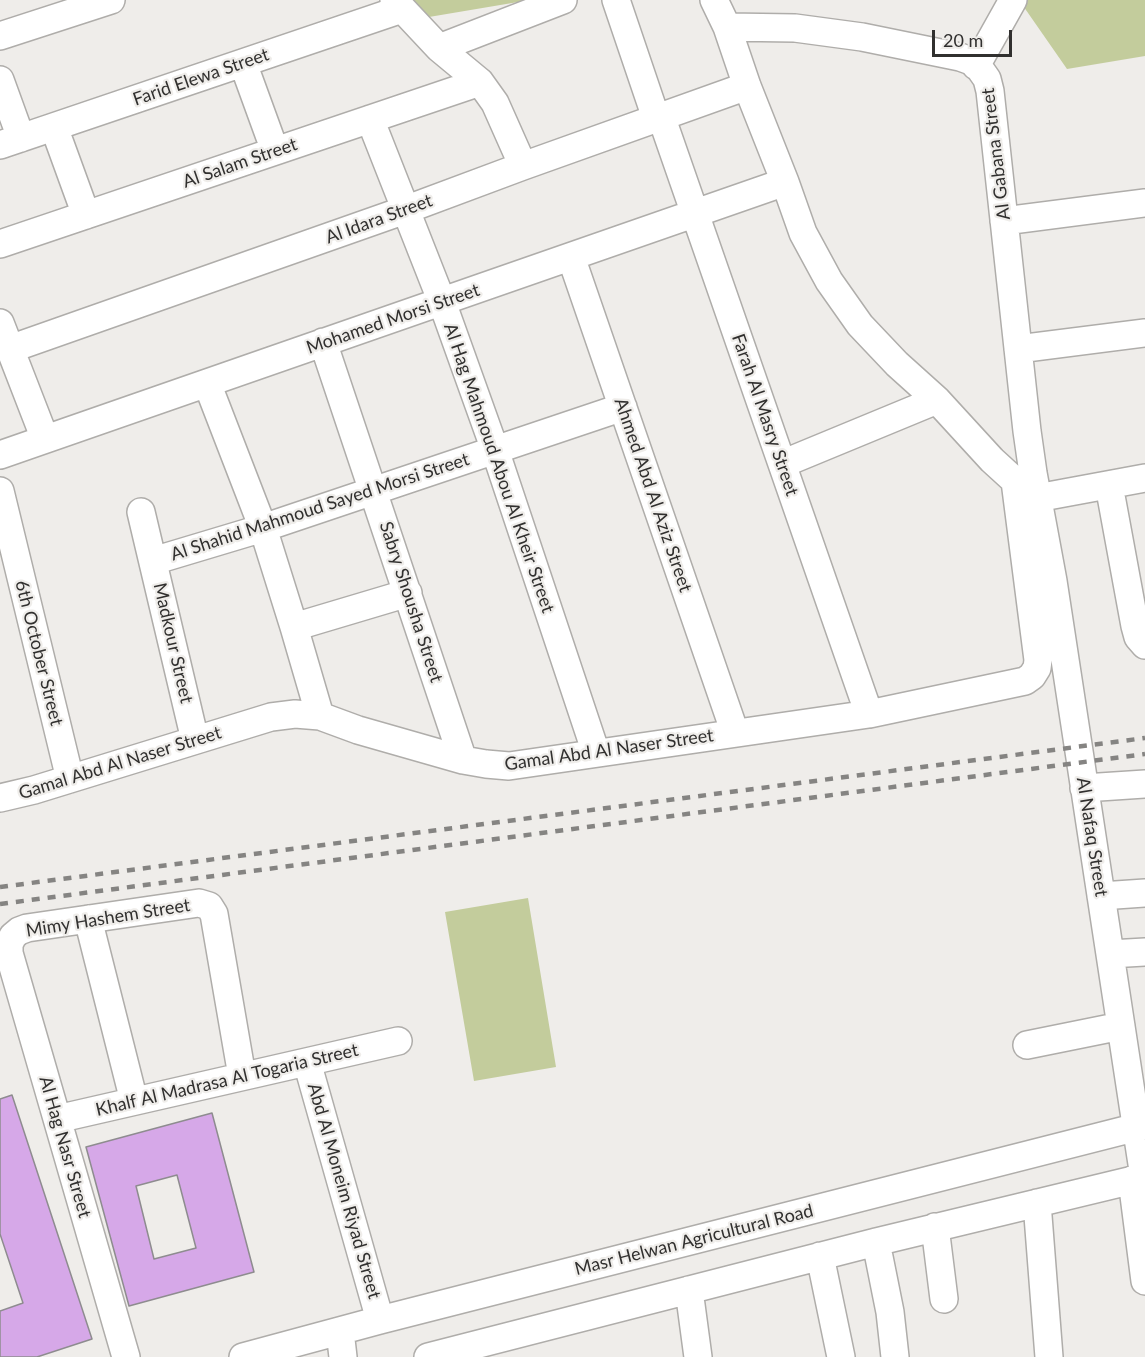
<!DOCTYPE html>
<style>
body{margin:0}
#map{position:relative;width:1145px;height:1357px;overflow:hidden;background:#efedea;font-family:Lato,sans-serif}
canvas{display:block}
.scale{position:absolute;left:932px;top:30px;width:80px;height:27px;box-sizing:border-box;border:3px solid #31302f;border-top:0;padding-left:8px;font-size:18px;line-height:21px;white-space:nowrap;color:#31302f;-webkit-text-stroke:4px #efedea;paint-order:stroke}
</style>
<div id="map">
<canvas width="1145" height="1357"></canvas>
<div class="scale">20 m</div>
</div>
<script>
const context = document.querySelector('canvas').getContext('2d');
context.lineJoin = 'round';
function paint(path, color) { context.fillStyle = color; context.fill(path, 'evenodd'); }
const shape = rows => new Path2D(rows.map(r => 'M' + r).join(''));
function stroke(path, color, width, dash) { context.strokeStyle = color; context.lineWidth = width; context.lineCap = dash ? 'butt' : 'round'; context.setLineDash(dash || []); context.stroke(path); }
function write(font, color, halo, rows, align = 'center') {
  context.font = font + ' Lato,sans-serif'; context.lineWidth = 4.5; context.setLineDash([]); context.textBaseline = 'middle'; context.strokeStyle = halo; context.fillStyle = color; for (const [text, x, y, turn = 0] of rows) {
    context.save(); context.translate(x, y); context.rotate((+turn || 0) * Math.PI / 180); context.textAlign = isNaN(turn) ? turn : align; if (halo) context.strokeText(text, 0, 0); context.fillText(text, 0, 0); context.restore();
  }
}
paint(shape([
 [404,0,530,0,423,18],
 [1019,0,1145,0,1145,56,1067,69],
 [528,898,556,1067,474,1081,445,912]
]), '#c3cc9c');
const building = shape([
 [12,1095,92,1339,37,1357,0,1357,0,1311,23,1303,0,1234,0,1099,12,1095],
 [212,1113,254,1272,129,1306,86,1147,212,1113],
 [177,1175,196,1248,154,1259,136,1186,177,1175]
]);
paint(building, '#d6a8e8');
stroke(building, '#8e8c8f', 1.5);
const minor = shape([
 [394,0,439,48,480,82,495,103,523,166],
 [616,0,656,118],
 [714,0,727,27,747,86,785,182,803,233,829,281,860,325,897,364,937,400,992,460,1015,481,1029,492],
 [727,27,795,28,862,37,960,57,971,61,980,69,987,79,990,91,1027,431,1033,473,1053,581,1144,1177],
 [0,36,111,0],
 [439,48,563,0],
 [243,63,275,151],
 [976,66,1013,0],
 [0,80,21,138],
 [661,116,869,714],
 [370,119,442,302,495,450,596,753],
 [54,127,86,215],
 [0,145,402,9],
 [1004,221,1145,203],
 [0,244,480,82],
 [571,257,735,733],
 [0,323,45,439],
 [323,342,463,760],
 [10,349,405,210,523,166,747,86],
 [1018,349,1145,333],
 [207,383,263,528,294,627,320,716],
 [0,455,785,182],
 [782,464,937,400],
 [1109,485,1135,626,1138,637,1145,645],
 [0,491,70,779],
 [1037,498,1145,478],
 [141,512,195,740],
 [153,561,263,528,623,407],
 [294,627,408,593],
 [1084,788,1145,784],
 [0,798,34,790,271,717,295,714,320,716,358,730,463,760,486,764,509,766,869,714,1025,681,1032,676,1037,668,1038,660,1015,481],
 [1101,896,1145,893],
 [88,919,134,1101],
 [1110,954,1145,952],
 [1027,1045,1121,1026],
 [307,1062,380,1320],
 [57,1119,398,1041],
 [1132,1180,1145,1281],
 [1037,1203,1049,1357],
 [935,1227,944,1299],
 [876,1242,890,1312,895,1357],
 [820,1256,841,1357],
 [689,1290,698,1357],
 [340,1331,343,1357],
 [126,1357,9,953,9,944,13,936,19,931,27,928,199,903,209,906,214,914,242,1076],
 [243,1357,380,1320,1145,1125],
 [428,1357,876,1242,1145,1177]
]);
stroke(minor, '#afadaa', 30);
stroke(minor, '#fff', 27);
stroke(shape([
 [0,887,1145,738],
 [0,904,1145,754]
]), '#858482', 4.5, [8, 8]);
write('18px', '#31302f', '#efedea', [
 ["Farid Elewa Street",201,77,-19],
 ["Al Gabana Street",996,154,-97],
 ["Al Salam Street",240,163,-19],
 ["Al Idara Street",379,219,-20],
 ["Mohamed Morsi Street",393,319,-19],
 ["Farah Al Masry Street",765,415,71],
 ["Al Hag Mahmoud Abou Al Kheir Street",499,468,71],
 ["Ahmed Abd Al Aziz Street",653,495,71],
 ["Al Shahid Mahmoud Sayed Morsi Street",320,507,-18],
 ["Sabry Shousha Street",411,602,72],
 ["Madkour Street",173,643,77],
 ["6th October Street",39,653,76],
 ["Gamal Abd Al Naser Street",609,750,-8],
 ["Gamal Abd Al Naser Street",120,763,-17],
 ["Al Nafaq Street",1092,837,81],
 ["Mimy Hashem Street",108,918,-9],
 ["Khalf Al Madrasa Al Togaria Street",227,1080,-13],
 ["Al Hag Nasr Street",65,1147,74],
 ["Abd Al Moneim Riyad Street",344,1191,74],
 ["Masr Helwan Agricultural Road",694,1240,-14]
]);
</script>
